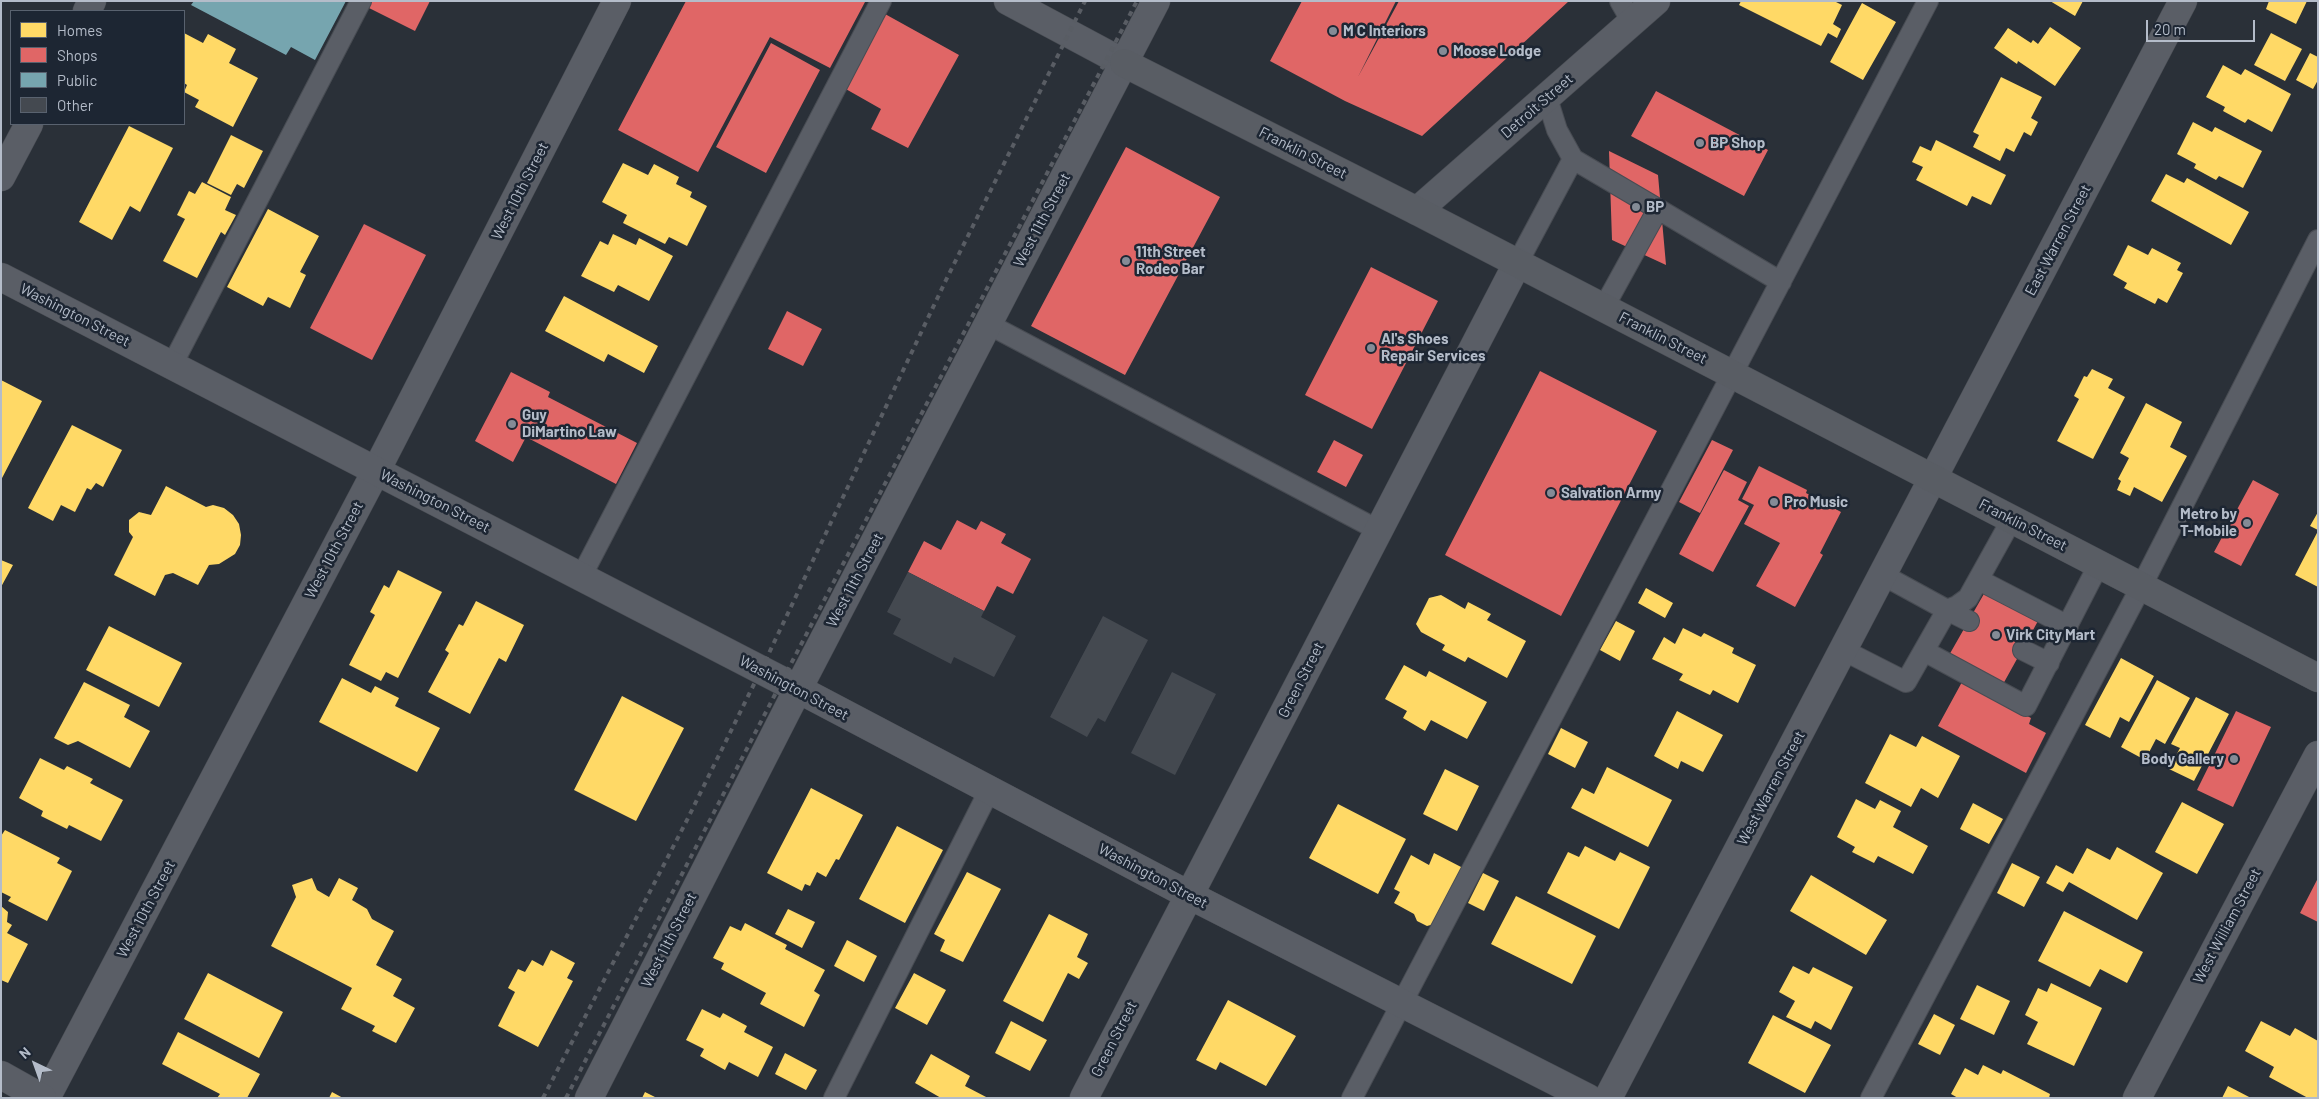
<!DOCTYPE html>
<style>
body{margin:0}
#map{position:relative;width:2319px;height:1099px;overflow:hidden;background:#2a3038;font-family:Barlow,sans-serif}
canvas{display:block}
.frame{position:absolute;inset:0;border:2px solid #b4bcc9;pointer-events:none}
.legend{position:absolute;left:10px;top:10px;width:175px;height:115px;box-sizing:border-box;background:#1d2633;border:1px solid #59626f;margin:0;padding:6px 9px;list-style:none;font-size:15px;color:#b4bcc9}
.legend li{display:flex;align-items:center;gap:10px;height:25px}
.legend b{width:25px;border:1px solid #59626f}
.north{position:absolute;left:10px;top:1039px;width:50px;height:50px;-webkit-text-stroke:4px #1d2633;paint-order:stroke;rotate:318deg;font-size:14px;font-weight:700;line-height:20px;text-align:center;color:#b4bcc9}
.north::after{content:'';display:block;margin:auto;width:18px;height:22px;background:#b4bcc9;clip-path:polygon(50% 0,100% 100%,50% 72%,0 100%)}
.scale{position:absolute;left:2146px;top:20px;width:109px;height:22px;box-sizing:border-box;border:2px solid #b4bcc9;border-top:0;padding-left:6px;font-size:15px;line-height:18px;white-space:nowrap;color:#b4bcc9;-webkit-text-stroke:4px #1d2633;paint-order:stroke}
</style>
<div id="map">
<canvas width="2319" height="1099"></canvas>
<div class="frame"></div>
<ul class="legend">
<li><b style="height:14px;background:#ffd966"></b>Homes</li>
<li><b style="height:14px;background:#e06666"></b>Shops</li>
<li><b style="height:14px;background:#76a5af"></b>Public</li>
<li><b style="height:14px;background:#444950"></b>Other</li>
</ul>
<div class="north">N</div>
<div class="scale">20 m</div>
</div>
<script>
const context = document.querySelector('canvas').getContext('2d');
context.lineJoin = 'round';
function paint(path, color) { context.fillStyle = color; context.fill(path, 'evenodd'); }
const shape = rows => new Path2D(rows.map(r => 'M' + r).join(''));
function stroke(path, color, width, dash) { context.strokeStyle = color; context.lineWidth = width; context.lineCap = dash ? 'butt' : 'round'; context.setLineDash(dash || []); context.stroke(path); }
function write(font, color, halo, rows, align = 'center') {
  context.font = font + ' Barlow,sans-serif'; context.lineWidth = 5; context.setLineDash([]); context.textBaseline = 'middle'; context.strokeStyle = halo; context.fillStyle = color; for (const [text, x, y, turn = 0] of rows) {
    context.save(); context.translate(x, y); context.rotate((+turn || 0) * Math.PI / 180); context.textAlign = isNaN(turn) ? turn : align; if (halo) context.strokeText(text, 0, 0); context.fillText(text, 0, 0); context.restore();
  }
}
paint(shape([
 [1741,1,1834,1,1842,5,1833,24,1841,29,1837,38,1828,33,1821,46,1739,5],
 [2050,1,2083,1,2075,16],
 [2269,1,2307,1,2296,24,2266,9],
 [1862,3,1896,22,1863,80,1830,62],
 [2050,27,2081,48,2055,86,2018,61,2017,64,1994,48,2008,28,2031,43,2033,40,2038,44],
 [184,33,203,43,208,34,236,49,229,63,258,78,233,127,195,107,199,100,184,92,187,85,184,83],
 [2271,33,2302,49,2285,81,2254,65],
 [2310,53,2318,57,2318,80,2313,89,2296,80],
 [2223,65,2241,75,2245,69,2291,94,2272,132,2248,119,2245,123,2223,111,2225,107,2206,97],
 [2001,77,2042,97,2031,118,2038,122,2031,136,2024,132,2014,152,2006,148,2000,161,1973,147,1979,135,1973,132],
 [2193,122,2212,132,2215,127,2262,151,2243,188,2219,176,2216,180,2194,168,2196,164,2177,154],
 [129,126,173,148,140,212,130,206,112,240,79,222],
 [231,135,263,151,244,188,237,184,231,195,207,183],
 [1936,140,2006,175,1991,205,1972,196,1967,206,1916,180,1923,167,1912,162,1920,146,1931,151],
 [623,163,648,175,654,164,679,177,676,184,692,192,690,197,707,206,687,246,669,237,665,244,623,223,627,215,602,202],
 [2166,174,2184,183,2187,178,2249,212,2231,245,2151,201],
 [202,182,231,197,225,210,236,215,225,235,221,232,197,278,163,261,185,219,177,215,189,191,195,194],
 [268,209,319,236,300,272,306,275,290,308,268,297,263,306,227,287],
 [613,234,636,245,639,238,673,256,649,301,618,285,614,292,581,276,600,241,608,245],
 [2128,245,2148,255,2152,248,2181,263,2177,270,2183,273,2167,303,2158,298,2155,304,2124,288,2127,283,2113,275],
 [564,296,658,346,644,373,608,354,604,362,545,331],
 [2092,369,2113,379,2108,388,2125,397,2093,459,2057,441,2079,399,2074,396,2084,376,2087,377],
 [1,380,42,401,1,480],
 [2146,403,2182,422,2170,447,2187,456,2162,502,2134,487,2130,496,2117,490,2121,481,2118,479,2129,458,2120,453],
 [72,425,122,450,103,487,96,483,91,490,87,488,75,512,61,505,53,521,28,508],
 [166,486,206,507,213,505,224,508,233,515,239,524,241,535,240,545,235,554,219,564,209,565,198,585,173,573,165,575,155,596,114,575,133,537,129,532,129,520,139,512,151,515],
 [2318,512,2318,530,2310,526],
 [2318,531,2318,587,2295,575],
 [1,560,13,565,1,587],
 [398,570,442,592,398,678,386,672,381,681,349,665,375,615,370,612,384,585,389,588],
 [1646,588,1673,603,1665,618,1638,603],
 [1441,595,1465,609,1468,602,1491,614,1487,620,1526,641,1507,678,1468,657,1465,662,1442,650,1445,645,1421,632,1416,624,1429,598],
 [476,601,524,625,506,662,499,658,470,714,428,692,449,653,445,650,459,624,463,626],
 [1616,621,1635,631,1620,661,1600,650],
 [109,626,182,663,159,707,86,670],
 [1683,628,1701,637,1704,633,1734,648,1732,653,1756,665,1738,703,1713,690,1710,695,1679,680,1683,674,1652,659,1664,637,1675,644],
 [2121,658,2154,676,2129,722,2120,717,2110,738,2085,725],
 [1404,665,1426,677,1429,671,1487,702,1467,739,1431,720,1425,731,1403,718,1407,711,1385,699],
 [342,678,371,693,375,686,399,698,395,706,440,728,417,772,319,722],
 [2157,680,2190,698,2165,744,2156,739,2145,760,2121,747],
 [84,682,130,705,124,717,150,731,130,768,78,741,68,745,54,738],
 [622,696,684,728,636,821,574,790],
 [2196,697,2229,714,2194,781,2169,769,2180,748,2171,744],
 [1677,711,1723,735,1703,772,1681,761,1678,769,1654,756],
 [1561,728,1588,742,1575,768,1548,754],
 [1890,734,1916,747,1922,736,1960,756,1938,798,1921,788,1911,807,1865,783],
 [40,758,64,770,67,766,93,779,90,783,123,800,101,841,69,825,67,829,41,816,43,811,19,798],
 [1607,767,1672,800,1648,847,1571,808,1582,788,1594,794],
 [1445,769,1479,786,1457,831,1423,814],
 [811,788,863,815,839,860,836,859,826,877,817,872,810,886,805,884,802,891,767,873],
 [1856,799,1875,809,1880,800,1901,811,1893,827,1928,846,1913,874,1878,856,1874,863,1852,852,1855,847,1837,837],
 [2182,802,2224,824,2197,874,2155,852],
 [1973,803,2003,819,1989,844,1960,829],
 [1338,804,1406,839,1378,894,1309,858],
 [897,826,943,850,905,923,859,899],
 [5,830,60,858,57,863,72,871,47,921,8,901,11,897,1,892,1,836],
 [1585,846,1615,861,1620,852,1650,867,1619,929,1547,893,1568,852,1579,857],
 [2117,847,2163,873,2137,920,2069,882,2063,892,2046,883,2056,865,2073,874,2087,848,2110,860],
 [1434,853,1463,868,1434,924,1427,926,1417,921,1414,914,1394,903,1400,892,1394,889,1411,855,1429,865],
 [2012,863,2040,877,2024,907,1997,893],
 [967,872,1001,889,963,962,940,951,945,940,934,934],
 [1483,873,1499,881,1484,911,1468,903],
 [1811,875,1887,920,1866,955,1790,911],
 [312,878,317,890,329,897,339,878,358,888,352,900,367,909,372,919,394,931,376,965,402,979,393,996,415,1008,396,1043,372,1031,375,1026,341,1009,352,988,271,946,296,897,292,885],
 [1516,896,1596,936,1572,984,1491,944],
 [1,906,8,912,7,922,12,925,7,933,28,944,8,983,1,980],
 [788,909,815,922,802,948,775,934],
 [2064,911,2143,952,2127,983,2100,969,2090,987,2038,961],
 [1049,914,1088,934,1077,957,1088,963,1079,979,1068,973,1043,1022,1003,1001],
 [745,923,787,945,785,949,825,970,814,991,820,995,804,1027,760,1004,766,993,721,969,724,963,713,958,730,926,741,931],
 [847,940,877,956,864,982,834,966],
 [551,950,575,963,567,978,573,981,538,1047,498,1026,515,992,508,988,518,969,525,972,532,960,543,966],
 [1793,966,1809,974,1813,967,1853,987,1831,1030,1815,1021,1811,1029,1786,1017,1795,1001,1779,992],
 [208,973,283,1012,259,1058,184,1019],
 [914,973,946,990,927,1025,895,1008],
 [2051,983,2102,1008,2074,1066,2027,1044,2038,1022,2025,1015,2038,988,2047,992],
 [1977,985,2010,1001,1994,1035,1960,1019],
 [1228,1000,1296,1036,1266,1086,1220,1062,1216,1070,1196,1060],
 [702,1009,720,1018,723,1013,747,1026,744,1032,773,1047,758,1077,729,1062,725,1070,700,1056,704,1049,686,1040],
 [1934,1014,1955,1025,1940,1055,1918,1044],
 [1773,1015,1831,1045,1805,1093,1748,1063],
 [1011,1021,1047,1040,1030,1071,995,1053],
 [2261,1021,2290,1036,2295,1028,2318,1041,2318,1098,2308,1098,2269,1077,2274,1067,2245,1051],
 [178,1032,260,1074,247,1098,217,1098,220,1094,162,1064],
 [785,1053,817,1070,806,1090,775,1074],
 [931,1054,970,1076,965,1086,988,1098,941,1098,915,1083],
 [1983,1065,2001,1074,2003,1070,2050,1094,2049,1098,1958,1098,1951,1094,1965,1068,1978,1075],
 [2228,1086,2251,1098,2222,1098],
 [332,1092,343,1098,329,1098],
 [645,1092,657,1098,642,1098]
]), '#ffd966');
paint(shape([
 [372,1,430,1,415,31,369,8],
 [686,1,864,1,865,2,830,68,770,37,698,172,618,130],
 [1302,1,1396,1,1358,77,1399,1,1569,1,1422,136,1345,101,1270,61],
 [885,14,959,55,908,148,871,129,881,109,844,88],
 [771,43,820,70,766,173,716,147],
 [1656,91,1768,150,1744,196,1631,136],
 [1126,147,1220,197,1125,375,1031,326],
 [1609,151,1658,175,1666,265,1612,240],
 [364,224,426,255,372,360,310,328],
 [1371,267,1438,301,1372,429,1305,395],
 [787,311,822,329,803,366,768,349],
 [1540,371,1657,431,1561,616,1445,555],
 [511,372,550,392,548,397,637,443,616,484,526,437,513,462,475,441],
 [1334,440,1363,455,1346,487,1317,472],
 [1712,440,1733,450,1700,513,1679,502],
 [1759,466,1807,490,1806,493,1841,512,1820,553,1823,555,1795,607,1756,586,1780,543,1744,524,1754,505,1742,499],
 [1724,470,1747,482,1738,500,1749,506,1713,572,1679,554],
 [2253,480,2279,494,2241,566,2214,552],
 [957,520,976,530,981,521,1006,534,1001,543,1031,559,1013,594,997,586,984,611,908,572,924,541,941,550],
 [1985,592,2038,621,2002,686,1948,657],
 [1962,682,2031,718,2029,724,2046,733,2026,773,1938,726],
 [2236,711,2271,727,2233,807,2197,790],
 [2318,878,2318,922,2300,913]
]), '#e06666');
paint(shape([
 [194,1,346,1,315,60,291,47,286,55,191,5]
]), '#76a5af');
paint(shape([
 [908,572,984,611,981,617,1016,636,994,677,954,657,951,664,893,634,901,619,887,612],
 [1103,616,1148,640,1105,722,1098,718,1087,737,1050,717],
 [1172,672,1216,694,1175,775,1131,753]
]), '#444950');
const service = shape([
 [1620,1,1632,22],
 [1547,98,1557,130,1573,159,1658,209],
 [1518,262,1573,159],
 [1604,307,1658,209,1781,282],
 [988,324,1378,530],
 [172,365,361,1],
 [581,577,881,1],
 [1979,580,2068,626],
 [1947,610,1957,606,1968,598,2012,519],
 [1947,610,1969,621],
 [1843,650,1906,682,1947,610,1883,575],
 [2023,650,2049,663],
 [1924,651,2026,706,2099,564],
 [834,1098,989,791],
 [1352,1098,1928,1],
 [1871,1098,2141,587,2318,240]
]);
const minor = shape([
 [1008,1,1124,63],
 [87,11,92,1],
 [1,177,29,124],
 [1417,211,1656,1],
 [798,689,1189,895,1588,1098],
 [46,1098,376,471,617,1],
 [1084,1098,1518,262],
 [1608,1098,2183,1],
 [2137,1098,2318,755]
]);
const tertiary = shape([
 [1,277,798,689],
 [1,1075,42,1098],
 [589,1098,798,689,1156,1]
]);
const secondary = shape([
 [1124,63,1417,211,2318,678]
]);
stroke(service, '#484c53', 22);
stroke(minor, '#484c53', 29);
stroke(tertiary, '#484c53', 29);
stroke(secondary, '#484c53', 29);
stroke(service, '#5a5e66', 20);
stroke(minor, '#5a5e66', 28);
stroke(tertiary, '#5a5e66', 28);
stroke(secondary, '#595d64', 28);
stroke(shape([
 [543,1098,686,822,761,670,946,280,1085,1],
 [566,1098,782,681,1137,1]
]), '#595d64', 4, [5, 5]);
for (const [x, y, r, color] of [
 [1333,31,5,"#848b96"],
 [1443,51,5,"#848b96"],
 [1700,143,5,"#848b96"],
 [1636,207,5,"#848b96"],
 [1126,261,5,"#848b96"],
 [1371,348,5,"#848b96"],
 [512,424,5,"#848b96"],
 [1551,493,5,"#848b96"],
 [1774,502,5,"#848b96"],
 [2247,523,5,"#848b96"],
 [1996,635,5,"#848b96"],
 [2234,759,5,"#848b96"]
]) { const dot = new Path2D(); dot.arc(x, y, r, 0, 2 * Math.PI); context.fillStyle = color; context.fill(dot); stroke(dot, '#1d2633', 2); }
write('bold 15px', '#b4bcc9', '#1d2633', [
 ["M C Interiors",1343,31],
 ["Moose Lodge",1453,51],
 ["BP Shop",1710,143],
 ["BP",1646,207],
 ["11th Street",1136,252],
 ["Rodeo Bar",1136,269],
 ["Al's Shoes",1381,339],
 ["Repair Services",1381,356],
 ["Guy",522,415],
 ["DiMartino Law",522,432],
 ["Salvation Army",1561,493],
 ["Pro Music",1784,502],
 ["Metro by",2237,514,"right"],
 ["T-Mobile",2237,531,"right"],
 ["Virk City Mart",2006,635],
 ["Body Gallery",2224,759,"right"]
], 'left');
write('15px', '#b4bcc9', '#1d2633', [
 ["Detroit Street",1537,106,-41],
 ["Franklin Street",1303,153,27],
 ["West 10th Street",520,191,-63],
 ["West 11th Street",1042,220,-62],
 ["East Warren Street",2058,240,-62],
 ["Washington Street",75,315,27],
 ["Franklin Street",1663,338,27],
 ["Washington Street",435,501,27],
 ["Franklin Street",2023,525,27],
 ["West 10th Street",334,550,-62],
 ["West 11th Street",855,580,-62],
 ["Green Street",1301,680,-63],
 ["Washington Street",794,688,28],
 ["West Warren Street",1771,788,-62],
 ["Washington Street",1153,876,28],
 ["West 10th Street",146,909,-62],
 ["West William Street",2227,926,-62],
 ["West 11th Street",669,940,-63],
 ["Green Street",1114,1039,-63]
]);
</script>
